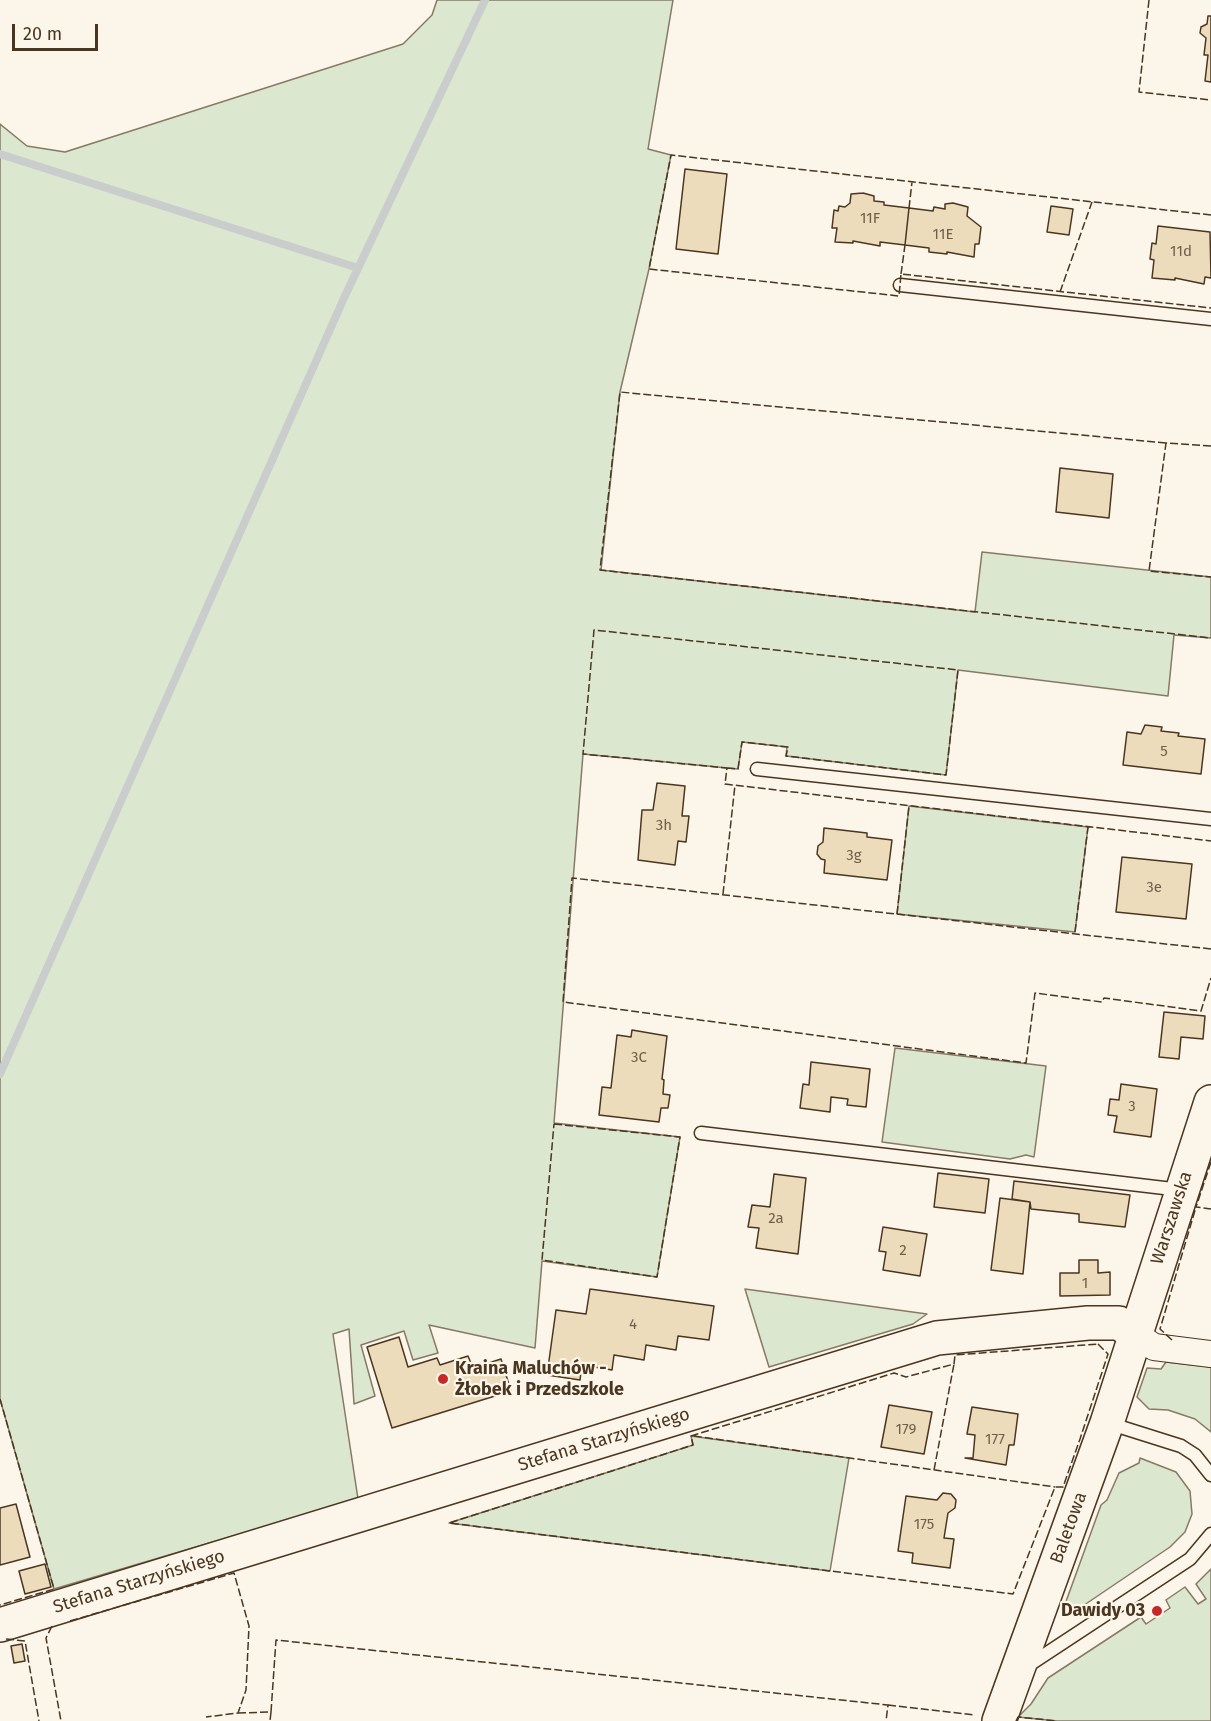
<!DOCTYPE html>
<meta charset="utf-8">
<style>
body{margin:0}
#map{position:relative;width:1211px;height:1721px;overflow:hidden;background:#fbf6e9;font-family:"Fira Sans",sans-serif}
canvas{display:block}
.scale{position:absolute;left:12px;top:24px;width:86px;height:27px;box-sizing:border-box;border:3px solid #4a3520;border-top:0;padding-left:8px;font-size:18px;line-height:21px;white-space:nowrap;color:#4a3520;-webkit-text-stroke:4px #fbf6e9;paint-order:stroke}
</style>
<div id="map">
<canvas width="1211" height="1721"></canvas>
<div class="scale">20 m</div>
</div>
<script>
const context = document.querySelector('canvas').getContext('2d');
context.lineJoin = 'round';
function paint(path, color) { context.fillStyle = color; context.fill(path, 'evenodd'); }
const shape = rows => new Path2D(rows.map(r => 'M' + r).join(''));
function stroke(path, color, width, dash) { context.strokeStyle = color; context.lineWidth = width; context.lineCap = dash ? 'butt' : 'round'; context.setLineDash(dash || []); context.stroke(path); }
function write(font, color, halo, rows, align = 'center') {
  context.font = font + ' "Fira Sans",sans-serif'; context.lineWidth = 4.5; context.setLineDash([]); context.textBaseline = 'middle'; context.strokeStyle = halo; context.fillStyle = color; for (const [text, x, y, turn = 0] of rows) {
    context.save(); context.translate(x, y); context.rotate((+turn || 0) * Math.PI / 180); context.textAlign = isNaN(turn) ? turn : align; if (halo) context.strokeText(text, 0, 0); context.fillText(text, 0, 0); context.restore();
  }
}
const green = shape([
 [437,0,673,0,648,149,671,155,649,269,620,392,601,570,975,612,982,552,1211,577,1211,638,1174,635,1168,696,958,670,946,775,786,756,787,747,742,742,738,769,583,754,554,1123,680,1137,657,1277,542,1261,535,1348,429,1325,438,1353,413,1360,404,1331,361,1345,375,1396,354,1404,349,1329,333,1334,358,1499,54,1589,0,1399,0,124,27,146,65,152,403,44,432,15,437,0],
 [909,806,1088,827,1075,932,897,914,909,806],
 [895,1048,1046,1066,1034,1157,1026,1155,1010,1159,882,1142,895,1048],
 [745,1289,927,1314,913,1324,769,1367,745,1289],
 [1166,1362,1211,1367,1211,1432,1195,1419,1168,1410,1149,1409,1137,1397,1147,1368,1161,1369,1166,1362],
 [691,1436,849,1458,830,1571,449,1523,693,1445,691,1436],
 [1140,1458,1176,1472,1190,1491,1192,1514,1185,1532,1170,1547,1068,1616,1064,1607,1101,1505,1107,1500,1119,1473,1139,1463,1140,1458],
 [1211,1569,1211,1721,1057,1721,1018,1717,1031,1704,1048,1678,1141,1617,1146,1624,1170,1608,1166,1600,1185,1587,1198,1604,1206,1599,1196,1584,1211,1569]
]);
paint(green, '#dce7d0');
stroke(green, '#887966', 1.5);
stroke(shape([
 [0,154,358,268],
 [0,1074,344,298,485,0]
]), '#c9cecd', 8);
const building = shape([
 [1208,16,1211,16,1211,82,1205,81,1208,55,1204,55,1206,38,1200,33,1201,27,1207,24,1208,16],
 [685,169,727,174,718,254,676,249,685,169],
 [863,193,874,196,874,201,884,202,884,205,909,208,905,245,880,242,880,246,853,241,853,243,835,242,837,228,832,228,834,210,838,211,839,206,845,207,850,203,851,194,863,193],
 [953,203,968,207,967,216,981,227,979,244,975,244,974,257,947,252,947,254,929,252,929,248,905,245,909,208,933,211,934,207,945,209,945,204,953,203],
 [1051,206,1073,209,1069,235,1047,232,1051,206],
 [1158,226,1210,232,1211,278,1205,277,1204,284,1175,278,1175,280,1152,278,1154,260,1150,259,1152,243,1156,244,1158,226],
 [1060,468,1113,474,1109,518,1056,512,1060,468],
 [1145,725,1162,727,1161,731,1179,733,1178,736,1205,739,1201,774,1123,765,1127,732,1141,734,1145,725],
 [657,783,685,786,682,816,689,816,686,842,678,841,675,865,638,860,642,810,653,810,657,783],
 [824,828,867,833,867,837,892,840,887,880,824,873,825,860,821,859,817,854,818,846,823,842,824,828],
 [1122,857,1192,864,1186,919,1116,912,1122,857],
 [1164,1012,1205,1016,1203,1039,1181,1037,1179,1059,1159,1057,1164,1012],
 [632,1030,667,1036,662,1079,664,1080,663,1094,670,1095,668,1108,661,1108,659,1122,599,1115,602,1087,611,1088,617,1035,631,1037,632,1030],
 [811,1062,870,1069,866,1107,847,1105,848,1099,831,1097,830,1112,800,1108,803,1084,809,1085,811,1062],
 [1121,1084,1157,1089,1151,1137,1114,1132,1117,1116,1108,1115,1110,1099,1119,1100,1121,1084],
 [938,1173,989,1179,985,1213,934,1207,938,1173],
 [774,1174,806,1178,798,1254,756,1248,759,1228,748,1227,752,1205,770,1207,774,1174],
 [1014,1181,1130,1195,1125,1227,1079,1222,1079,1214,1031,1209,1030,1202,1012,1199,1014,1181],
 [1000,1198,1030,1202,1023,1274,991,1270,1000,1198],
 [883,1227,927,1234,920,1276,883,1270,886,1252,879,1251,883,1227],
 [1079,1260,1098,1260,1098,1273,1110,1272,1110,1295,1060,1296,1060,1273,1079,1273,1079,1260],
 [590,1289,714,1306,709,1340,678,1336,676,1350,646,1345,644,1360,614,1355,612,1370,582,1365,580,1380,547,1375,556,1310,586,1314,590,1289],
 [399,1337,408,1367,437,1358,440,1365,468,1356,473,1368,501,1359,511,1391,392,1428,367,1347,399,1337],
 [889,1405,932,1412,924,1454,881,1447,889,1405],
 [972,1407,1018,1414,1014,1445,1009,1445,1006,1465,965,1458,973,1458,975,1435,967,1434,972,1407],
 [943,1493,951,1494,956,1500,955,1508,948,1513,944,1538,954,1539,950,1568,912,1563,913,1553,898,1551,906,1496,937,1500,943,1493],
 [16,1504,30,1557,0,1565,0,1508,16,1504],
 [45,1564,51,1587,25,1594,19,1571,45,1564],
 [22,1644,25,1661,14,1663,11,1646,22,1644]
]);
paint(building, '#ecdcbc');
stroke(building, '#4a3520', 1.5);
const lane = shape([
 [900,285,1211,319],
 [757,769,1211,819],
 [701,1133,1181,1190],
 [1108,1423,1181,1446,1195,1455,1211,1475],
 [1026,1667,1190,1559,1211,1534]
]);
const street = shape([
 [1135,1334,1154,1347,1211,1354]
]);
const secondary = shape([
 [0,1625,937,1338,1088,1323,1119,1323,1135,1334],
 [999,1721,1107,1423,1211,1102]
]);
stroke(lane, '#4a3520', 15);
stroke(street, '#4a3520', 28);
stroke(secondary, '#4a3520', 36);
stroke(lane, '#fbf6e9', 12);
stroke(street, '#fbf6e9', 26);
stroke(secondary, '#fbf6e9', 33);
stroke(shape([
 [1149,0,1139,92,1211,100],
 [909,208,912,182],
 [1211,215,671,155,649,269,899,296,901,274,1211,308],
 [901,274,905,245],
 [1060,292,1092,202],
 [1166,443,620,392,600,570,1211,638],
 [1211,446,1166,443,1149,571,1211,577],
 [727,768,738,769,742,742,788,747,786,756,946,775,958,670,594,630,583,754,727,768,725,784,1211,841],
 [723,894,735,785],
 [897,914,909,806],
 [1075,932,1088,827],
 [1211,949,572,878,563,1002,1026,1063,1035,993,1102,1002,1104,998,1201,1011,1211,978],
 [554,1124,680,1137,657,1277,542,1260,554,1124],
 [1211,1162,1196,1207,1211,1209],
 [1172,1340,1160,1329,1196,1207],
 [1098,1344,1108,1354,1080,1439,1063,1487,1055,1487,1013,1594,449,1523,693,1445,691,1436,894,1373,906,1377,954,1364,955,1355,1098,1344],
 [0,1399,54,1589,0,1605],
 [694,1436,1055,1487],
 [934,1470,954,1364],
 [70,1621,234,1573,249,1626,246,1690,238,1713,206,1717],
 [52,1626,46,1638,61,1721],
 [6,1639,25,1641,39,1721],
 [888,1705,975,1715],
 [271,1712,276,1640,888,1705,886,1721],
 [238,1713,271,1712,270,1721],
 [1016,1721,1018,1717,1057,1721]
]), '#4a3520', 1.5, [8, 3]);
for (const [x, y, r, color] of [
 [443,1379,6,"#c62828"],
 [1157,1611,6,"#c62828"]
]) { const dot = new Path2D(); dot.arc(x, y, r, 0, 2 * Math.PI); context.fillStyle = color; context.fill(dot); stroke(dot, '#fbf6e9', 2); }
write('15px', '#725f47', null, [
 ["11F",870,219],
 ["11E",943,235],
 ["11d",1181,252],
 ["5",1164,752],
 ["3h",664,826],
 ["3g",854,856],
 ["3e",1154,888],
 ["3C",639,1058],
 ["3",1132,1107],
 ["2a",776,1219],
 ["2",903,1251],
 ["1",1085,1284],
 ["4",633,1325],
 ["179",906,1430],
 ["177",995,1440],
 ["175",924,1525]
]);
write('18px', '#4a3520', '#fbf6e9', [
 ["Warszawska",1172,1218,-72],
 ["Stefana Starzyńskiego",604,1440,-17],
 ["Baletowa",1069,1528,-70],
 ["Stefana Starzyńskiego",139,1582,-17]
]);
write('bold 18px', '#4a3520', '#fbf6e9', [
 ["Kraina Maluchów -",455,1369],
 ["Żłobek i Przedszkole",455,1390],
 ["Dawidy 03",1145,1611,"right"]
], 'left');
</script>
